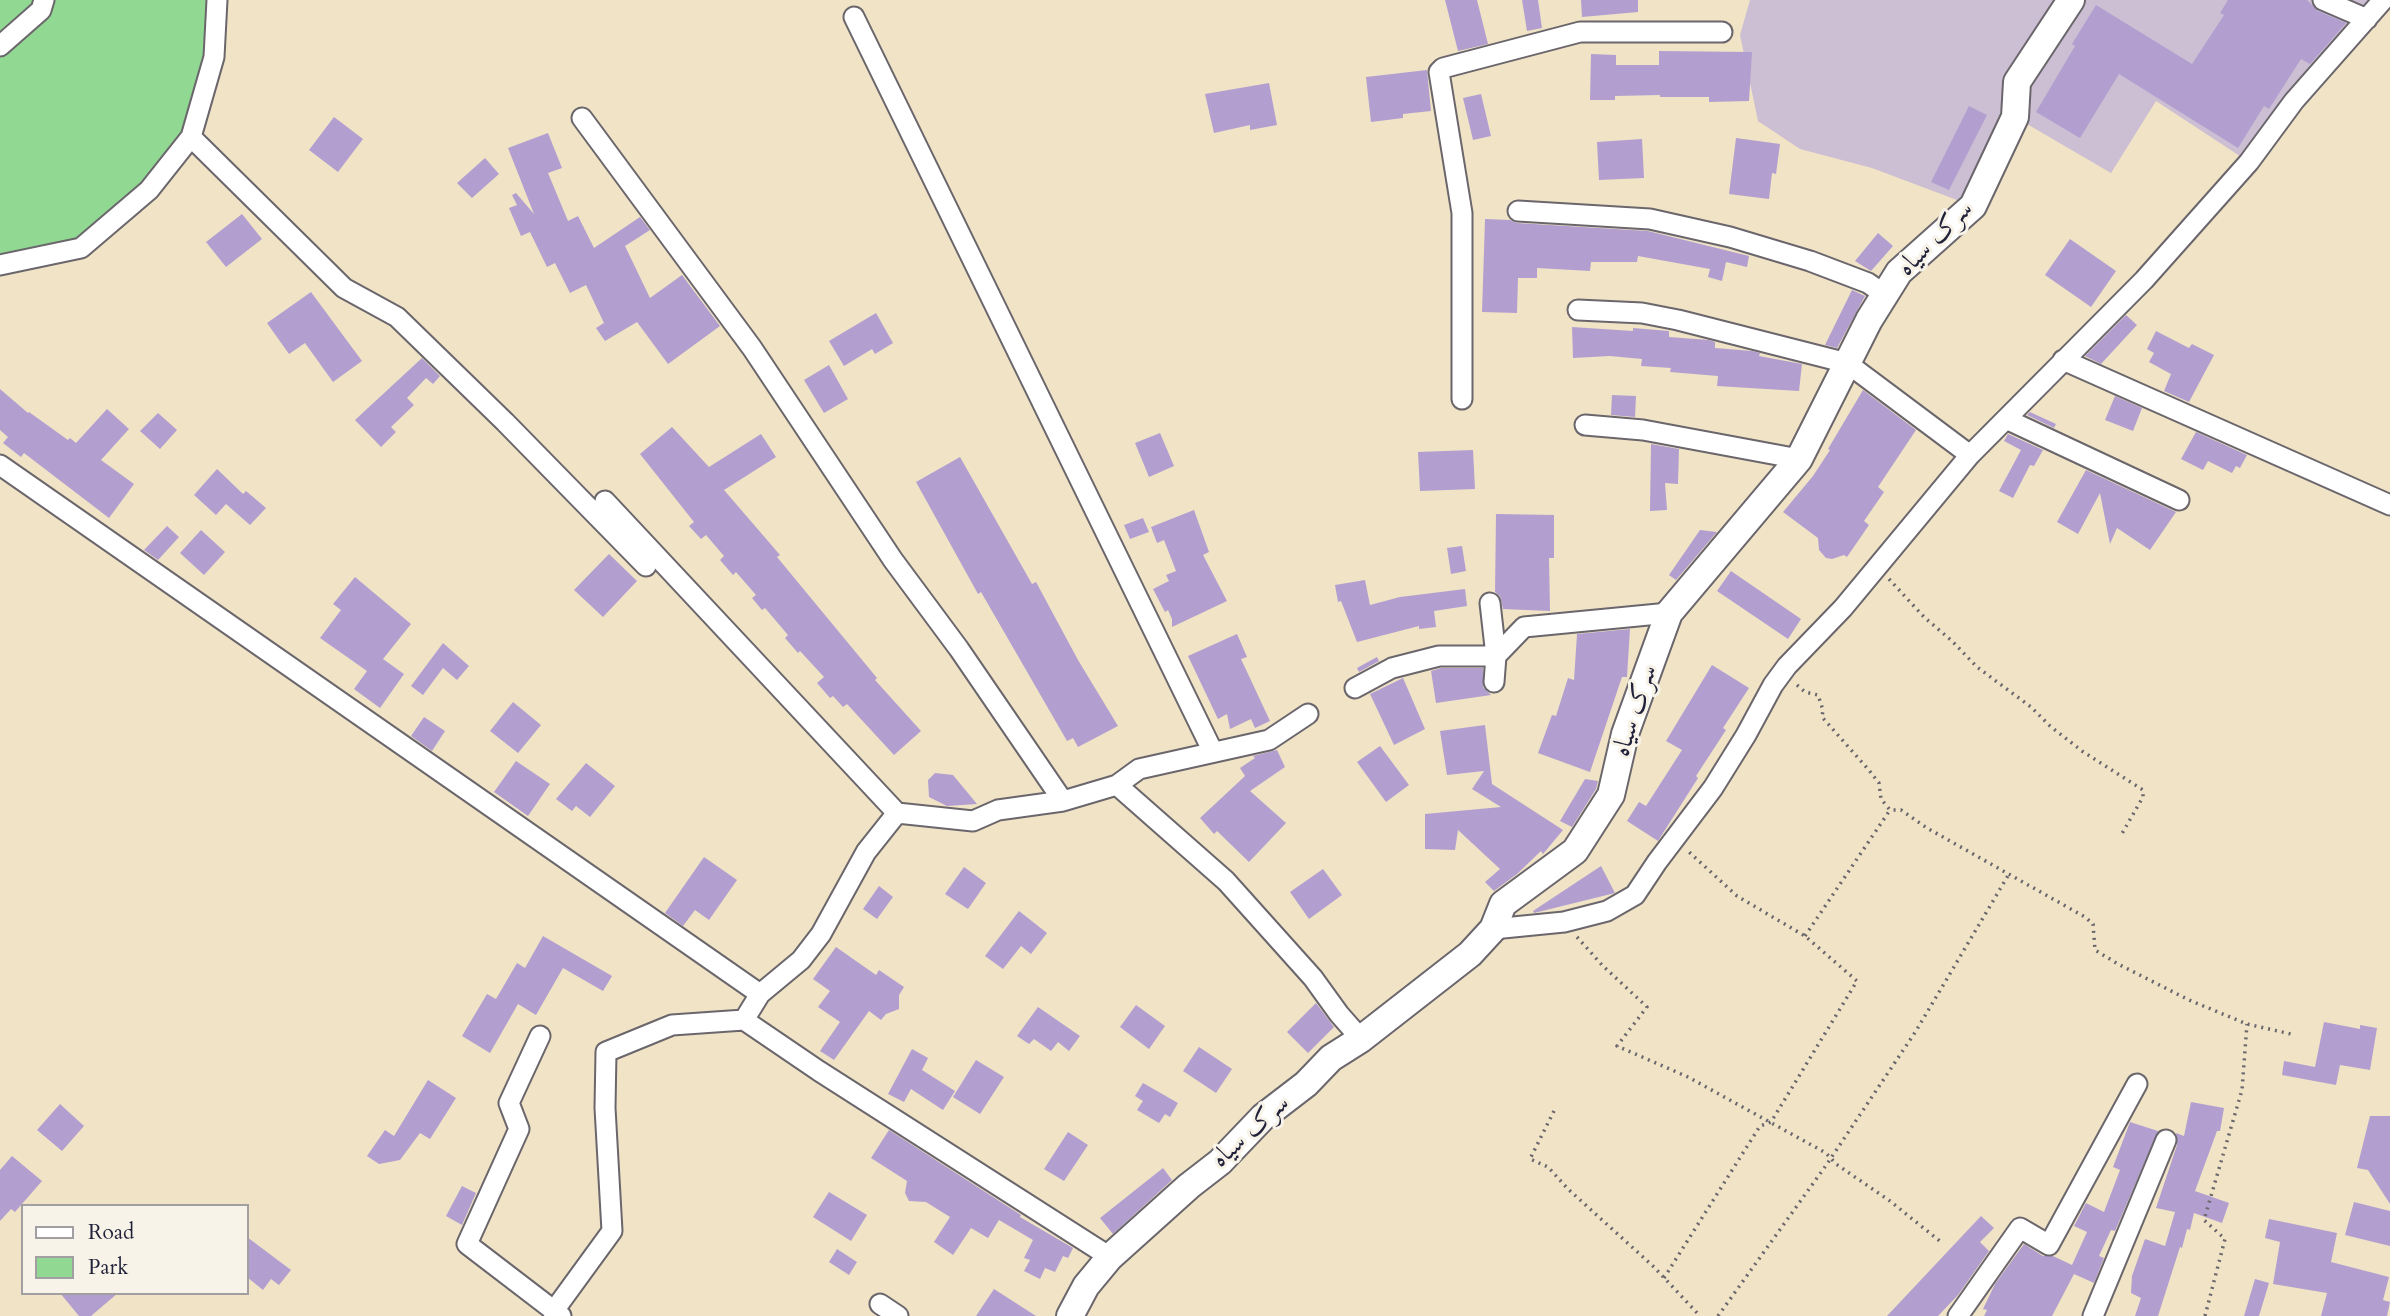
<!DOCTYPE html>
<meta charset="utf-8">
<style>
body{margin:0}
#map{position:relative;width:2390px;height:1316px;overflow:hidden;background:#f0e3c6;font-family:Cardo,serif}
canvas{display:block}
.legend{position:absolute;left:21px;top:1204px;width:228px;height:91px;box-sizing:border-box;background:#f7f3e8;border:2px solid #a29fa3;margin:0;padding:9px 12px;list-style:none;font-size:21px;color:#22223b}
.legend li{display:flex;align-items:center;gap:14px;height:35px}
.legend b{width:35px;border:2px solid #a29fa3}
</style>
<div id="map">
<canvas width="2390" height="1316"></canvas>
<ul class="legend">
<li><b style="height:9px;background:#fff"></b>Road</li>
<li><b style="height:19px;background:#91d892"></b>Park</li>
</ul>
</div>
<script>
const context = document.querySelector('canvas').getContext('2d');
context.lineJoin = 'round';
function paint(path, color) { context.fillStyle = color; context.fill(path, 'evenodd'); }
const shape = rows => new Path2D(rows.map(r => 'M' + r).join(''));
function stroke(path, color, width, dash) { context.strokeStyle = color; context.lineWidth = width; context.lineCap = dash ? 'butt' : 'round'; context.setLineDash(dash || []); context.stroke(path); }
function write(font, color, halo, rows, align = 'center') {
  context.font = font + ' Cardo,Amiri,serif'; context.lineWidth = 6; context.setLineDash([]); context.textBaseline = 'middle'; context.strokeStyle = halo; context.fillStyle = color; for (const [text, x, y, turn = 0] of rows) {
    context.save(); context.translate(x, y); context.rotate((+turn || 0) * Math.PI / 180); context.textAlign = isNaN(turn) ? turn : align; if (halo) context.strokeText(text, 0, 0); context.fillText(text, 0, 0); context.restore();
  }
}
paint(shape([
 [1750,0,2383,0,2249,162,2156,101,2111,173,2015,117,1973,206,1872,168,1800,149,1758,121,1740,35]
]), '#ccbed3');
paint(shape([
 [0,0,217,0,191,137,81,248,0,265]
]), '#91d892');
paint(shape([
 [1445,0,1477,0,1488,44,1458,51],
 [1522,0,1538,0,1542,28,1527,31],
 [1581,0,1638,0,1638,12,1582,17],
 [2228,0,2307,0,2318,11,2346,23,2310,64,2301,59,2269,109,2264,106,2238,148,2119,74,2080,138,2036,112,2075,46,2072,44,2096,5,2192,64,2224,15,2220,13],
 [1659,51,1752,52,1749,101,1709,102,1709,97,1660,97,1660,95,1615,96,1615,100,1590,100,1591,54,1616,55,1616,65,1659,65],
 [1427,70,1431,111,1403,114,1403,118,1371,122,1366,77],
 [1269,83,1277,125,1250,130,1250,125,1214,133,1205,94],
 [1481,94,1491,136,1473,140,1463,98],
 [1969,106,1987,115,1949,190,1931,182],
 [334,117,363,139,338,172,309,150],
 [548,133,562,168,548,173,568,221,578,216,594,248,640,217,650,230,625,246,650,298,682,275,720,326,668,364,637,322,605,341,596,328,604,323,586,285,570,293,555,263,547,267,530,232,521,236,509,208,517,205,512,195,516,193,534,214,508,148],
 [1736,138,1780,144,1776,174,1772,173,1769,199,1729,194],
 [1642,139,1644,178,1599,180,1597,142],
 [485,158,499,174,472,198,457,183],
 [242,214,262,239,226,267,206,242],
 [1485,219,1510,220,1517,223,1648,231,1749,256,1747,267,1726,262,1722,281,1708,277,1710,269,1638,256,1637,262,1591,262,1590,271,1537,268,1537,278,1518,278,1517,313,1482,312],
 [1878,233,1893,246,1871,271,1855,261],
 [2070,239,2116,271,2091,307,2045,275],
 [1852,290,1865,296,1837,348,1825,345],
 [311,292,362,361,333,382,305,343,289,354,267,323],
 [876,313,893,343,875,354,872,349,844,366,829,341],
 [2126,315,2137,325,2101,364,2085,356],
 [1572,327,1633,331,1633,328,1669,331,1669,337,1709,340,1715,342,1715,348,1752,351,1760,353,1759,356,1802,364,1799,391,1717,386,1718,376,1670,372,1671,368,1641,366,1642,359,1610,356,1573,358],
 [2156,331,2189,348,2192,344,2214,355,2189,402,2164,391,2171,374,2149,362,2154,353,2147,349],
 [422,358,440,376,433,384,426,378,407,398,414,405,391,427,396,432,381,447,355,420],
 [829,365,848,399,824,413,804,380],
 [0,389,28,413,29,412,68,440,70,438,76,443,107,409,129,429,101,460,134,484,109,518,24,453,21,457,3,443,8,437,0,430],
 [1863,390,1916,430,1878,487,1884,492,1864,521,1869,525,1847,557,1844,555,1832,559,1826,558,1819,550,1818,538,1783,512,1813,476,1830,450,1828,449],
 [1612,395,1636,396,1635,417,1611,415],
 [2115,396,2142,408,2133,431,2105,420],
 [2030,412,2056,424,2054,428,2027,415],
 [158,413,177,430,160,449,140,431],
 [672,427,709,467,761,434,776,457,724,490,780,555,777,557,877,678,875,680,921,731,894,755,847,704,843,707,833,696,830,698,817,683,824,677,800,651,798,653,785,638,788,635,765,608,762,610,752,598,756,595,736,572,733,575,720,560,724,556,706,535,701,539,689,526,694,522,640,454],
 [2196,432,2247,455,2240,468,2236,466,2232,473,2208,461,2203,470,2181,459],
 [1160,433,1174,466,1149,477,1135,443],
 [2008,434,2043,450,2034,466,2030,465,2013,498,1999,491,2021,450,2004,441],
 [1651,444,1679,449,1678,484,1665,483,1667,510,1650,511],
 [1473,450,1475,489,1420,491,1418,452],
 [960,457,1032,584,1036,582,1078,660,1118,726,1078,747,1073,738,1067,741,981,592,978,594,916,482],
 [217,469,243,494,246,491,266,508,250,525,226,504,216,515,194,495],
 [2086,470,2176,512,2150,550,2117,528,2110,544,2100,493,2078,534,2057,522],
 [1194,510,1209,552,1203,555,1227,601,1172,627,1172,619,1168,610,1165,612,1153,589,1169,581,1166,575,1176,571,1164,540,1157,543,1151,527],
 [1496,514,1554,515,1554,558,1549,558,1550,611,1503,609,1500,596,1495,592],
 [1143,518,1149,532,1130,539,1124,525],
 [167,526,179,537,158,560,144,550],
 [201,530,225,552,204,575,180,553],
 [1700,530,1717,532,1676,580,1669,575],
 [1462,546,1466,571,1451,574,1447,548],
 [609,554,637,581,603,617,574,590],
 [1731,571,1801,619,1788,639,1717,591],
 [355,577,411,624,383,659,404,674,380,708,354,689,367,671,320,638,341,610,333,604],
 [1365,580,1370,605,1400,597,1465,589,1467,606,1434,611,1436,627,1419,629,1419,626,1357,642,1341,601,1338,602,1335,585],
 [1630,629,1627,677,1622,677,1590,772,1538,753,1552,715,1556,716,1568,678,1574,680,1577,634],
 [1237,634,1247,657,1241,659,1270,721,1255,728,1251,719,1230,729,1227,714,1218,719,1188,656],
 [443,643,469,666,457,680,443,668,423,695,411,686],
 [1377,657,1379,661,1359,672,1357,668],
 [1712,665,1749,688,1723,728,1726,730,1696,776,1698,778,1658,841,1627,821,1639,802,1646,806,1682,750,1666,741],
 [1441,668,1483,668,1483,687,1491,695,1436,703,1431,671],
 [1403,678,1425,729,1394,745,1370,694],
 [513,702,541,725,518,753,490,731],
 [424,717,445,731,432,751,411,736],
 [1485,725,1492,784,1563,830,1543,854,1541,851,1517,874,1494,891,1485,882,1500,869,1458,830,1455,850,1425,849,1425,814,1501,807,1472,789,1484,771,1447,775,1440,731],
 [1380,746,1409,785,1386,802,1357,762],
 [1277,750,1285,767,1250,791,1286,823,1249,862,1217,831,1214,834,1200,818,1245,776,1240,768,1255,758,1253,756],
 [516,761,550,784,528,816,494,792],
 [586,763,615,786,590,817,576,806,572,811,556,799],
 [935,773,953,775,977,804,947,806,929,797,928,780],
 [1585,779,1598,781,1596,789,1572,827,1560,821],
 [704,857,737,880,709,920,695,910,683,926,665,913],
 [1601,866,1615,893,1534,913,1533,911],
 [964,867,986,883,968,909,945,894],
 [1323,869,1342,895,1309,919,1290,892],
 [879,886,893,897,877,919,863,909],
 [1019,911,1047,933,1031,954,1021,946,1003,969,985,956],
 [543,936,612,976,603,991,563,968,536,1015,518,1004,490,1053,462,1036,487,994,496,999,517,963,525,968],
 [836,947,876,975,879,970,904,987,899,995,899,1009,886,1014,881,1020,869,1011,834,1060,820,1051,840,1022,818,1007,830,991,813,979],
 [1316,1003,1334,1027,1308,1053,1287,1032],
 [1136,1005,1165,1026,1149,1049,1120,1027],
 [1038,1007,1080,1036,1069,1051,1058,1042,1051,1051,1034,1039,1029,1044,1017,1036],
 [2324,1022,2360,1029,2360,1025,2377,1028,2370,1070,2340,1065,2336,1085,2282,1075,2284,1061,2315,1067],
 [1199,1047,1232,1069,1216,1093,1183,1071],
 [912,1049,928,1058,922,1070,955,1091,943,1110,911,1089,904,1102,888,1094],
 [976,1060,1004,1077,980,1114,953,1097],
 [428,1080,456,1098,430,1139,420,1133,400,1160,379,1164,367,1156,385,1130,394,1136],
 [1143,1083,1178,1103,1170,1117,1165,1114,1159,1123,1137,1110,1143,1101,1135,1096],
 [2191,1102,2224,1108,2220,1131,2217,1131,2195,1191,2229,1203,2222,1223,2194,1213,2190,1230,2187,1229,2182,1248,2180,1247,2158,1316,2135,1316,2141,1298,2131,1293,2132,1276,2145,1239,2165,1246,2175,1212,2156,1208,2177,1145,2176,1133,2184,1136],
 [60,1104,84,1126,62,1151,37,1130],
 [2370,1116,2390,1116,2390,1204,2368,1170,2357,1168],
 [2130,1122,2158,1131,2115,1231,2111,1230,2099,1256,2104,1258,2094,1283,2074,1274,2052,1316,1984,1316,1987,1310,1983,1309,1995,1284,2024,1244,2043,1256,2053,1256,2072,1265,2087,1232,2074,1226,2086,1203,2104,1212,2120,1170,2113,1167],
 [889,1130,1021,1215,1020,1217,1073,1248,1068,1258,1063,1256,1055,1272,1045,1268,1040,1279,1024,1271,1030,1260,1024,1258,1033,1240,999,1220,988,1238,971,1228,953,1255,934,1242,950,1217,926,1202,909,1201,905,1193,907,1181,871,1158],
 [1068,1132,1088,1145,1064,1181,1044,1169],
 [12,1156,42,1181,15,1212,11,1209,0,1221,0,1170],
 [1163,1168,1172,1180,1113,1234,1100,1218],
 [462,1186,476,1193,462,1225,446,1216],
 [829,1192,867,1215,851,1241,813,1217],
 [2354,1202,2390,1211,2390,1246,2345,1235],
 [1981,1216,1994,1228,1980,1242,1989,1251,1958,1295,1938,1316,1887,1316],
 [2269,1219,2337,1233,2331,1262,2389,1277,2383,1300,2390,1302,2387,1316,2321,1316,2327,1293,2273,1284,2280,1242,2265,1238],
 [247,1237,291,1270,279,1285,271,1279,263,1290,247,1277],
 [837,1249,857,1262,849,1275,829,1262],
 [2255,1279,2269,1283,2259,1316,2244,1316],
 [994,1289,1036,1316,976,1316],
 [60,1293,118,1293,91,1316,79,1316]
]), '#b29fd0');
const street = shape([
 [2323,0,2367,19],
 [854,17,1213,752],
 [0,46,41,10,44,0],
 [582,118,752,348,893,560,959,649,1063,801],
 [191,137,344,288,397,317,505,422,646,566],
 [1518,211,1650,219,1730,237,1810,261,1868,283,1885,295],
 [0,265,81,248,149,190,191,137,214,57,217,0],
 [1578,310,1642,313,1678,320,1847,363,1970,455],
 [2063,360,2390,505],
 [1462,399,1462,213,1439,72,1443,68,1580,32,1722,32],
 [2006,419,2179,500],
 [1585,425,1643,430,1799,459],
 [0,465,760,994],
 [605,501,897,813,973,821,998,810,1063,801,1117,785,1226,881,1313,978,1339,1014,1361,1039],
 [1490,603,1496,656,1494,682],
 [1355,688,1392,668,1439,656,1496,656,1524,627,1669,613],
 [1117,785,1139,769,1269,740,1308,714],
 [897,813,866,852,821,934,801,960,760,994,744,1020,819,1071,1110,1257],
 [1493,929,1564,922,1607,911,1635,895,1657,862,1713,788,1746,735,1773,685,1787,666,1843,608,1970,455,2144,280,2249,162,2294,101,2383,0],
 [540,1036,509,1103,519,1129,467,1244,561,1316],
 [880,1304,898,1316],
 [553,1312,612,1231,605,1108,606,1052,672,1025,744,1020],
 [1958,1316,2020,1228,2049,1245,2137,1084],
 [2093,1316,2166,1140]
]);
const secondary = shape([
 [1070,1316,1086,1286,1110,1257,1189,1186,1220,1162,1263,1117,1306,1084,1331,1058,1361,1039,1470,954,1493,929,1503,904,1575,851,1611,795,1625,734,1669,613,1799,459,1869,320,1899,272,1973,206,2015,117,2017,82,2071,0]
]);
stroke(street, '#6a666c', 23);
stroke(secondary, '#6a666c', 30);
stroke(shape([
 [1889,579,1924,617,1952,641,1977,667,2031,707,2050,726,2082,751,2143,790,2143,797,2120,837],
 [1797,685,1805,692,1818,695,1823,710,1822,717,1868,769,1879,783,1881,799,1890,810,1901,810,1927,828,2085,917,2093,924,2095,950,2118,964,2189,1000,2247,1024,2291,1034],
 [1805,936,1890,810],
 [1577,937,1602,965,1647,1007,1617,1046,1688,1077,1826,1153,1836,1164,1890,1201,1941,1242],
 [1554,1111,1530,1159,1548,1167,1568,1189,1654,1267,1700,1316],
 [1664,1278,1760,1126,1771,1122,1857,981,1805,936,1737,896,1689,852],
 [1718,1316,1827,1164,1916,1031,2009,874],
 [2205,1316,2225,1239,2204,1220,2242,1090,2247,1024]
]), '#6a666c', 3.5, [2, 5]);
stroke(street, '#fff', 19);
stroke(secondary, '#fff', 26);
write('26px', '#22223b', '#f7f3e8', [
 ["سرک سیاه",1936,239,-45],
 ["سرک سیاه",1636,711,-72],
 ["سرک سیاه",1251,1132,-42]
]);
</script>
